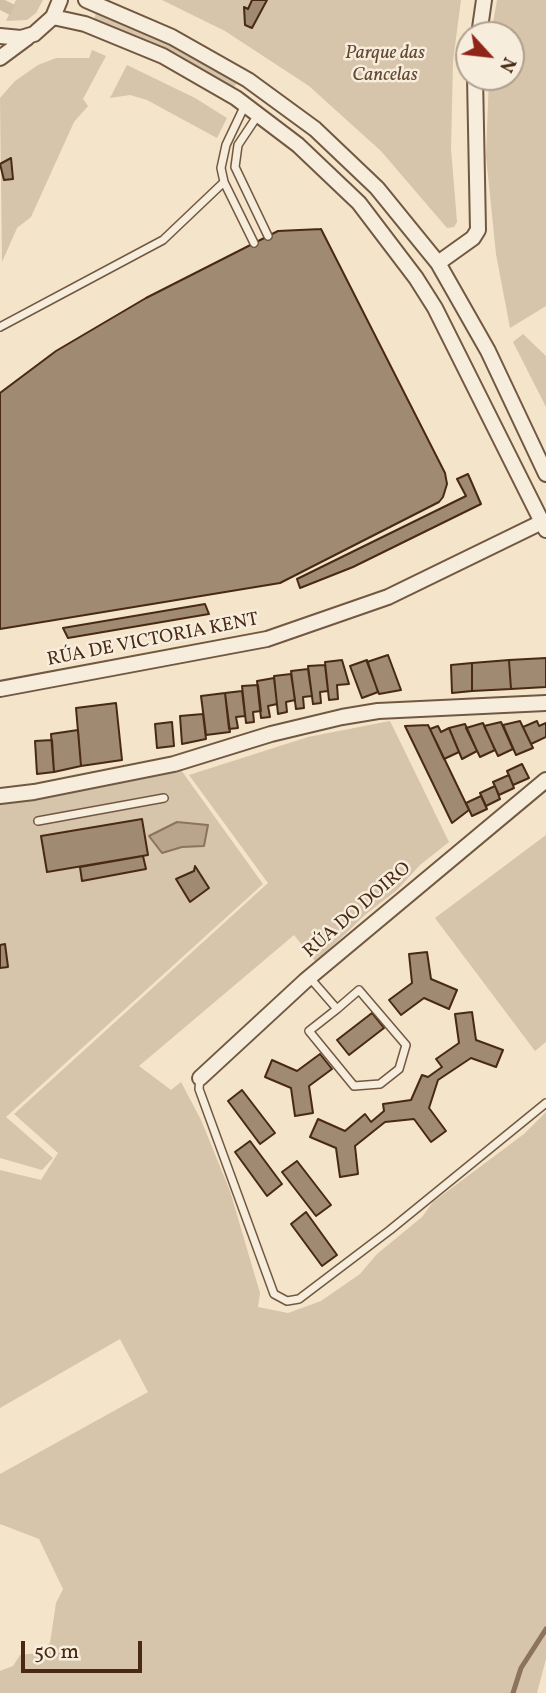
<!DOCTYPE html>
<meta charset="utf-8">
<style>
body{margin:0}
#map{position:relative;width:546px;height:1693px;overflow:hidden;background:#f3e4ca;font-family:Vollkorn,serif}
canvas{display:block}
.north{position:absolute;left:455px;top:21px;width:70px;height:70px;box-sizing:border-box;background:#f7eddd;border:2px solid #b19f8c;border-radius:50%;rotate:117deg;font-size:19px;font-weight:700;line-height:28px;text-align:center;color:#482913}
.north::after{content:'';display:block;margin:auto;width:24px;height:32px;background:#8f2418;clip-path:polygon(50% 0,100% 100%,50% 72%,0 100%)}
.scale{position:absolute;left:21px;top:1641px;width:121px;height:32px;box-sizing:border-box;border:4px solid #482913;border-top:0;padding-left:9px;font-size:21px;line-height:24px;white-space:nowrap;color:#482913;-webkit-text-stroke:5px #f7eddd;paint-order:stroke}
</style>
<div id="map">
<canvas width="546" height="1693"></canvas>
<div class="north">N</div>
<div class="scale">50 m</div>
</div>
<script>
const context = document.querySelector('canvas').getContext('2d');
context.lineJoin = 'round';
function paint(path, color) { context.fillStyle = color; context.fill(path, 'evenodd'); }
const shape = rows => new Path2D(rows.map(r => 'M' + r).join(''));
function stroke(path, color, width, dash) { context.strokeStyle = color; context.lineWidth = width; context.lineCap = dash ? 'butt' : 'round'; context.setLineDash(dash || []); context.stroke(path); }
function write(font, color, halo, rows, align = 'center') {
  context.font = font + ' Vollkorn,serif'; context.lineWidth = 5; context.setLineDash([]); context.textBaseline = 'middle'; context.strokeStyle = halo; context.fillStyle = color; for (const [text, x, y, turn = 0] of rows) {
    context.save(); context.translate(x, y); context.rotate((+turn || 0) * Math.PI / 180); context.textAlign = isNaN(turn) ? turn : align; if (halo) context.strokeText(text, 0, 0); context.fillText(text, 0, 0); context.restore();
  }
}
paint(shape([
 [16,0,43,0,36,13,27,20,6,21],
 [162,0,461,0,453,61,451,149,457,222,454,227,447,228,381,151,309,86,225,31],
 [497,0,546,0,546,306,510,328,496,254,486,156,489,77,511,77,511,35,491,35],
 [96,13,184,50,238,82,233,88,176,53,94,19],
 [92,50,106,56,83,99,88,106,74,122,31,217,17,228,2,262,0,98,15,81,38,65,56,58,89,58],
 [127,65,195,98,227,118,217,138,147,100,130,95,110,98],
 [523,334,546,356,546,407,513,342],
 [390,721,449,842,420,865,397,890,365,915,316,962,294,935,139,1066,171,1090,181,1082,201,1120,230,1191,260,1293,258,1307,288,1313,321,1301,360,1274,377,1254,422,1217,433,1202,524,1134,546,1112,546,1659,537,1693,0,1693,0,1671,13,1666,20,1655,38,1653,50,1643,56,1603,63,1589,39,1539,0,1524,0,1474,148,1392,120,1339,0,1408,0,1170,41,1180,58,1153,14,1114,268,883,189,775,308,737],
 [181,770,263,884,6,1117,53,1158,42,1170,0,1158,0,804,47,798],
 [546,835,546,1042,535,1051,435,918]
]), '#d6c4ab');
const water = shape([
 [177,822,208,825,204,846,182,847,162,853,149,836,177,822]
]);
paint(water, '#b9a48c');
stroke(water, '#8c735c', 2);
stroke(shape([
 [513,1693,521,1668,546,1629]
]), '#8c735c', 5);
const building = shape([
 [252,0,267,0,252,28,245,25,244,7,248,9,252,0],
 [11,158,13,179,4,180,0,164,11,158],
 [321,229,445,473,447,484,443,497,439,502,280,583,0,629,0,393,56,351,146,298,278,231,321,229],
 [468,474,481,504,353,567,300,588,297,579,466,496,457,479,468,474],
 [205,604,209,614,68,638,63,628,205,604],
 [388,655,401,690,379,694,367,662,388,655],
 [546,658,546,687,511,689,509,660,546,658],
 [342,660,349,684,337,685,338,699,329,700,325,662,342,660],
 [367,660,378,692,362,698,350,666,367,660],
 [509,660,511,689,472,691,472,663,509,660],
 [472,663,472,691,452,693,451,665,472,663],
 [325,665,328,691,320,692,321,703,313,704,308,666,325,665],
 [308,669,312,696,303,697,304,708,296,709,291,671,308,669],
 [291,674,295,700,286,702,287,712,278,714,274,676,291,674],
 [274,678,277,704,268,706,270,717,261,718,257,681,274,678],
 [258,685,261,711,253,712,254,722,246,723,242,686,258,685],
 [242,691,245,716,236,717,238,728,229,729,225,693,242,691],
 [225,693,230,732,206,735,201,696,225,693],
 [116,703,122,760,81,766,76,708,116,703],
 [203,714,206,739,182,744,180,716,203,714],
 [520,721,533,748,516,755,503,725,520,721],
 [537,721,539,726,546,723,546,737,531,744,523,727,537,721],
 [172,722,174,746,157,748,155,724,172,722],
 [501,722,513,749,498,756,484,726,501,722],
 [483,723,495,750,480,757,466,728,483,723],
 [465,724,477,751,462,759,449,728,465,724],
 [428,725,469,810,452,823,405,726,428,725],
 [438,726,441,732,449,728,459,752,444,759,430,729,438,726],
 [78,730,81,766,54,772,51,734,78,730],
 [52,740,54,772,37,774,35,741,52,740],
 [522,764,529,778,513,785,507,771,522,764],
 [509,775,514,788,499,795,493,782,509,775],
 [495,786,500,799,486,806,480,793,495,786],
 [481,796,487,809,472,816,466,803,481,796],
 [142,819,148,855,47,872,41,836,142,819],
 [143,856,146,869,82,881,80,867,143,856],
 [195,866,209,888,190,902,176,879,194,871,195,866],
 [5,944,8,967,0,968,0,945,5,944],
 [427,952,431,979,457,990,449,1009,424,998,401,1015,389,1000,412,983,409,954,427,952],
 [472,1012,476,1040,503,1050,496,1067,471,1058,438,1080,429,1108,446,1131,431,1142,414,1119,385,1122,355,1146,358,1174,340,1177,336,1148,310,1137,318,1119,345,1131,365,1114,371,1122,384,1111,383,1104,411,1100,422,1075,428,1077,442,1067,436,1059,459,1043,455,1014,472,1012],
 [372,1013,384,1028,349,1055,337,1040,372,1013],
 [320,1054,332,1069,309,1086,313,1113,295,1116,291,1088,265,1077,272,1060,297,1071,320,1054],
 [242,1090,275,1133,260,1144,228,1101,242,1090],
 [250,1141,282,1184,267,1196,235,1152,250,1141],
 [297,1161,331,1205,316,1216,282,1172,297,1161],
 [306,1212,337,1255,322,1266,291,1224,306,1212]
]);
paint(building, '#a18a72');
stroke(building, '#482913', 2);
stroke(shape([
 [0,10,5,0]
]), '#d1bfa5', 23, [23, 11]);
const lane = shape([
 [245,105,226,145,221,168,224,182,254,243],
 [258,115,238,145,235,167,268,236],
 [0,327,163,240,224,182],
 [38,821,164,798],
 [310,978,337,1009,309,1031,354,1086,380,1084,399,1069,406,1045,359,990,337,1009],
 [200,1078,199,1089,274,1294,287,1301,299,1299,390,1230,546,1103]
]);
const street = shape([
 [86,0,172,37,248,80,315,129,377,188,438,263,488,351,546,474],
 [53,17,85,24,163,56,236,98,298,145,359,203,416,278,435,308,546,530],
 [479,35,484,0],
 [0,36,21,38,34,34,53,17,60,0],
 [0,58,27,38],
 [438,263,473,238,478,230,475,77],
 [0,689,267,639,388,597,542,522],
 [0,796,34,792,174,764,271,734,342,717,378,711,546,703],
 [200,1078,305,981,546,780]
]);
stroke(lane, '#735841', 10);
stroke(street, '#735841', 18);
stroke(lane, '#f7eddd', 7);
stroke(street, '#f7eddd', 14);
write('italic 19px', '#644831', '#f7eddd', [
 ["Parque das",385,55],
 ["Cancelas",385,77]
]);
write('19px', '#482913', '#f7eddd', [
 ["RÚA DE VICTORIA KENT",153,641,-11],
 ["RÚA DO DOIRO",358,911,-41]
]);
</script>
